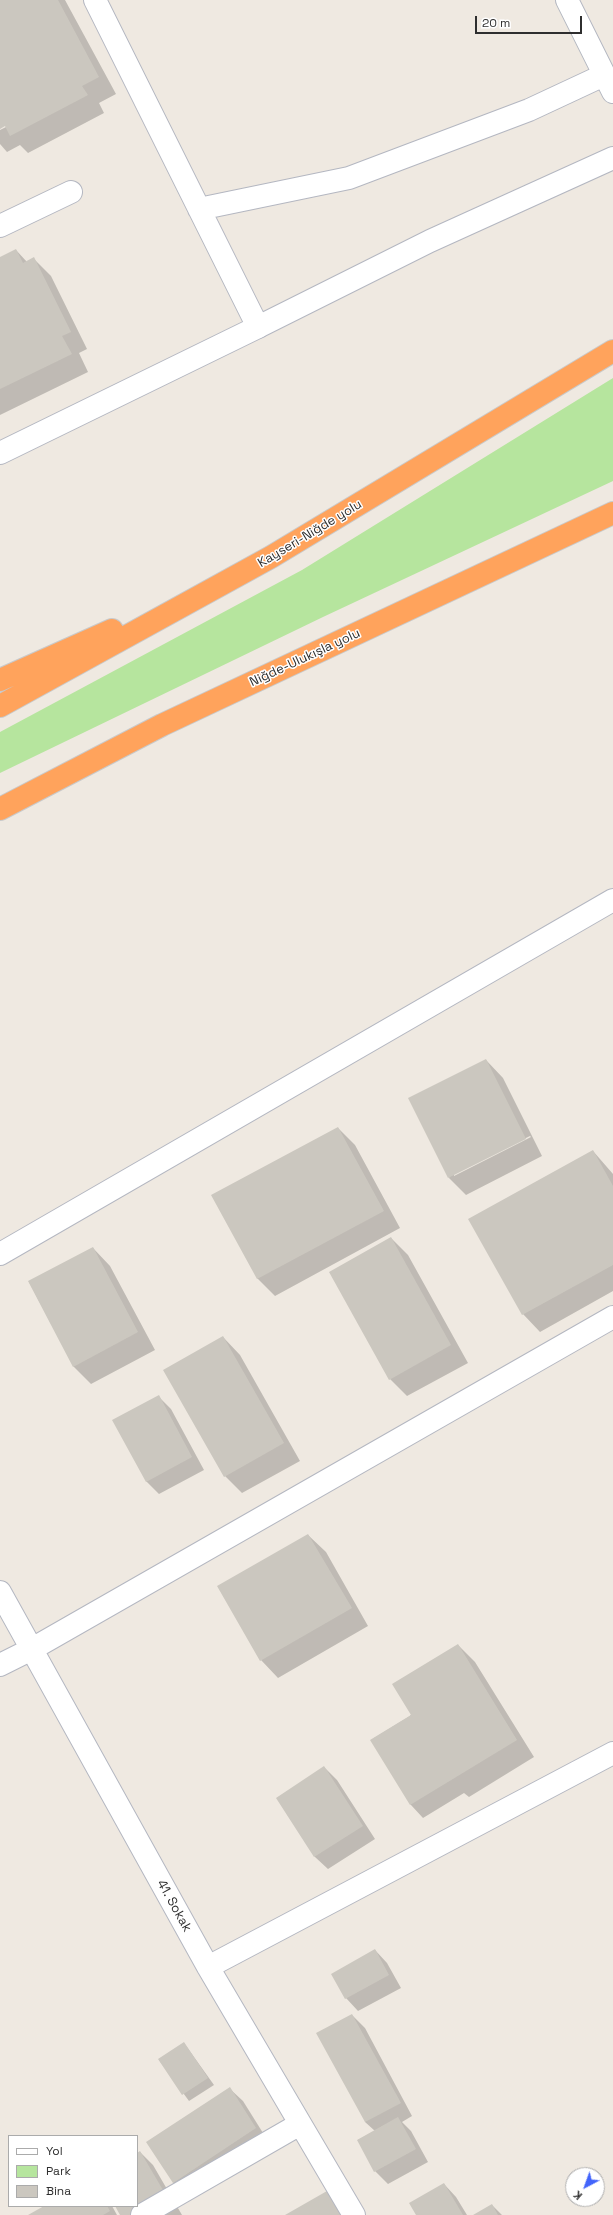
<!DOCTYPE html>
<meta charset="utf-8">
<style>
body{margin:0}
#map{position:relative;width:613px;height:2215px;overflow:hidden;background:#efe9e1;font-family:"Space Grotesk",sans-serif}
canvas{display:block}
.legend{position:absolute;left:8px;top:2135px;width:130px;height:72px;box-sizing:border-box;background:#fff;border:1px solid #ababab;margin:0;padding:5px 7px;list-style:none;font-size:12px;color:#2e2e2e}
.legend li{display:flex;align-items:center;gap:8px;height:20px}
.legend b{width:20px;border:1px solid #ababab}
.north{position:absolute;left:565px;top:2167px;width:40px;height:40px;box-sizing:border-box;background:#fff;border:1px solid #ababab;border-radius:50%;rotate:221deg;font-size:11px;font-weight:700;line-height:16px;text-align:center;color:#2e2e2e}
.north::after{content:'';display:block;margin:auto;width:14px;height:18px;background:#4264fb;clip-path:polygon(50% 0,100% 100%,50% 72%,0 100%)}
.scale{position:absolute;left:475px;top:16px;width:107px;height:18px;box-sizing:border-box;border:2px solid #2e2e2e;border-top:0;padding-left:5px;font-size:12px;line-height:14px;white-space:nowrap;color:#2e2e2e;-webkit-text-stroke:3px #fff;paint-order:stroke}
</style>
<div id="map">
<canvas width="613" height="2215"></canvas>
<ul class="legend">
<li><b style="height:5px;background:#fff"></b>Yol</li>
<li><b style="height:11px;background:#b6e59e"></b>Park</li>
<li><b style="height:11px;background:#cbc7bf"></b>Bina</li>
</ul>
<div class="north">K</div>
<div class="scale">20 m</div>
</div>
<script>
const context = document.querySelector('canvas').getContext('2d');
context.lineJoin = 'round';
function paint(path, color) { context.fillStyle = color; context.fill(path, 'evenodd'); }
const shape = rows => new Path2D(rows.map(r => 'M' + r).join(''));
function stroke(path, color, width, dash) { context.strokeStyle = color; context.lineWidth = width; context.lineCap = dash ? 'butt' : 'round'; context.setLineDash(dash || []); context.stroke(path); }
function write(font, color, halo, rows, align = 'center') {
  context.font = font + ' "Space Grotesk",sans-serif'; context.lineWidth = 3; context.setLineDash([]); context.textBaseline = 'middle'; context.strokeStyle = halo; context.fillStyle = color; for (const [text, x, y, turn = 0] of rows) {
    context.save(); context.translate(x, y); context.rotate((+turn || 0) * Math.PI / 180); context.textAlign = isNaN(turn) ? turn : align; if (halo) context.strokeText(text, 0, 0); context.fillText(text, 0, 0); context.restore();
  }
}
paint(shape([
 [613,378,613,481,323,617,0,773,0,732,302,570]
]), '#b6e59e');
paint(shape([
 [0,0,65,0,116,94,99,103,104,113,28,153,20,145,7,152,0,144,0,130,10,125,9,123,0,128],
 [16,250,27,262,34,259,51,276,87,349,79,353,88,372,0,415,0,258],
 [486,1060,503,1078,542,1156,466,1195,449,1178],
 [530,1136,531,1137,454,1176,454,1174],
 [338,1128,355,1145,400,1228,275,1296,257,1278],
 [593,1151,613,1174,613,1291,540,1332,523,1314],
 [391,1238,408,1255,468,1363,407,1396,390,1379],
 [93,1248,110,1266,155,1350,91,1384,74,1367,29,1282],
 [223,1337,240,1355,300,1461,242,1493,225,1476],
 [158,1396,171,1409,204,1470,159,1494,146,1481],
 [308,1535,326,1552,368,1626,278,1678,261,1660],
 [458,1645,475,1662,534,1757,469,1797,464,1793,423,1818,411,1805,371,1740,410,1716],
 [324,1767,337,1780,375,1839,328,1869,315,1857,277,1798],
 [375,1950,387,1963,401,1988,358,2011,346,1998],
 [352,2015,365,2028,412,2116,402,2122,411,2131,428,2162,388,2184,375,2171,358,2140,375,2131,365,2122],
 [184,2043,214,2085,189,2101,159,2060],
 [230,2089,243,2101,268,2141,186,2195,173,2183],
 [140,2152,153,2165,182,2215,121,2215,116,2206,137,2206,137,2154],
 [444,2184,456,2197,467,2215,418,2215],
 [492,2205,502,2215,475,2215],
 [46,2206,112,2206,117,2215,30,2215]
]), '#0003');
paint(shape([
 [0,0,58,0,99,77,82,86,88,95,10,136,5,126,0,129],
 [16,249,23,263,34,257,71,332,62,336,72,354,0,389,0,257],
 [486,1059,526,1139,448,1178,408,1098],
 [338,1127,384,1211,257,1279,211,1195],
 [593,1150,613,1186,613,1265,522,1315,468,1219],
 [391,1237,451,1345,389,1380,329,1272],
 [93,1247,138,1332,73,1367,28,1281],
 [223,1336,284,1443,224,1477,163,1370],
 [159,1395,192,1457,146,1482,112,1420],
 [308,1534,352,1608,260,1661,217,1586],
 [458,1644,517,1740,410,1805,370,1740,411,1715,392,1684],
 [324,1766,363,1826,314,1857,276,1798],
 [375,1949,389,1975,345,1999,331,1974],
 [352,2014,401,2103,365,2122,316,2033],
 [184,2042,208,2078,182,2095,158,2059],
 [230,2087,256,2128,173,2183,146,2142],
 [398,2117,416,2149,374,2172,357,2140],
 [140,2151,170,2202,147,2215,120,2215,115,2206,137,2206,137,2153],
 [444,2183,463,2215,416,2215,409,2203],
 [327,2191,341,2215,285,2215],
 [492,2204,498,2215,473,2215],
 [44,2206,107,2206,110,2211,103,2215,28,2215]
]), '#cbc7bf');
const street = shape([
 [95,0,258,327,430,241,613,158],
 [567,0,613,92],
 [199,209,349,178,529,110,604,75],
 [0,226,71,192],
 [0,1254,613,900],
 [0,1592,208,1967,354,2215],
 [0,1665,32,1649,613,1317],
 [208,1967,613,1753],
 [142,2215,300,2124]
]);
const secondary = shape([
 [0,453,258,327]
]);
const highway = shape([
 [0,680,112,630],
 [0,706,271,557,613,351],
 [0,809,162,725,613,513]
]);
stroke(street, '#b4b7c1', 24);
stroke(secondary, '#b4b7c1', 24);
stroke(highway, '#c9c9c9', 24);
stroke(street, '#fff', 22);
stroke(secondary, '#fff', 22);
stroke(highway, '#ffa35c', 22);
write('13px', '#2e2e2e', '#fff', [
 ["Kayseri-Niğde yolu",310,534,-31],
 ["Niğde-Ulukışla yolu",305,658,-25],
 ["41. Sokak",174,1906,61]
]);
</script>
